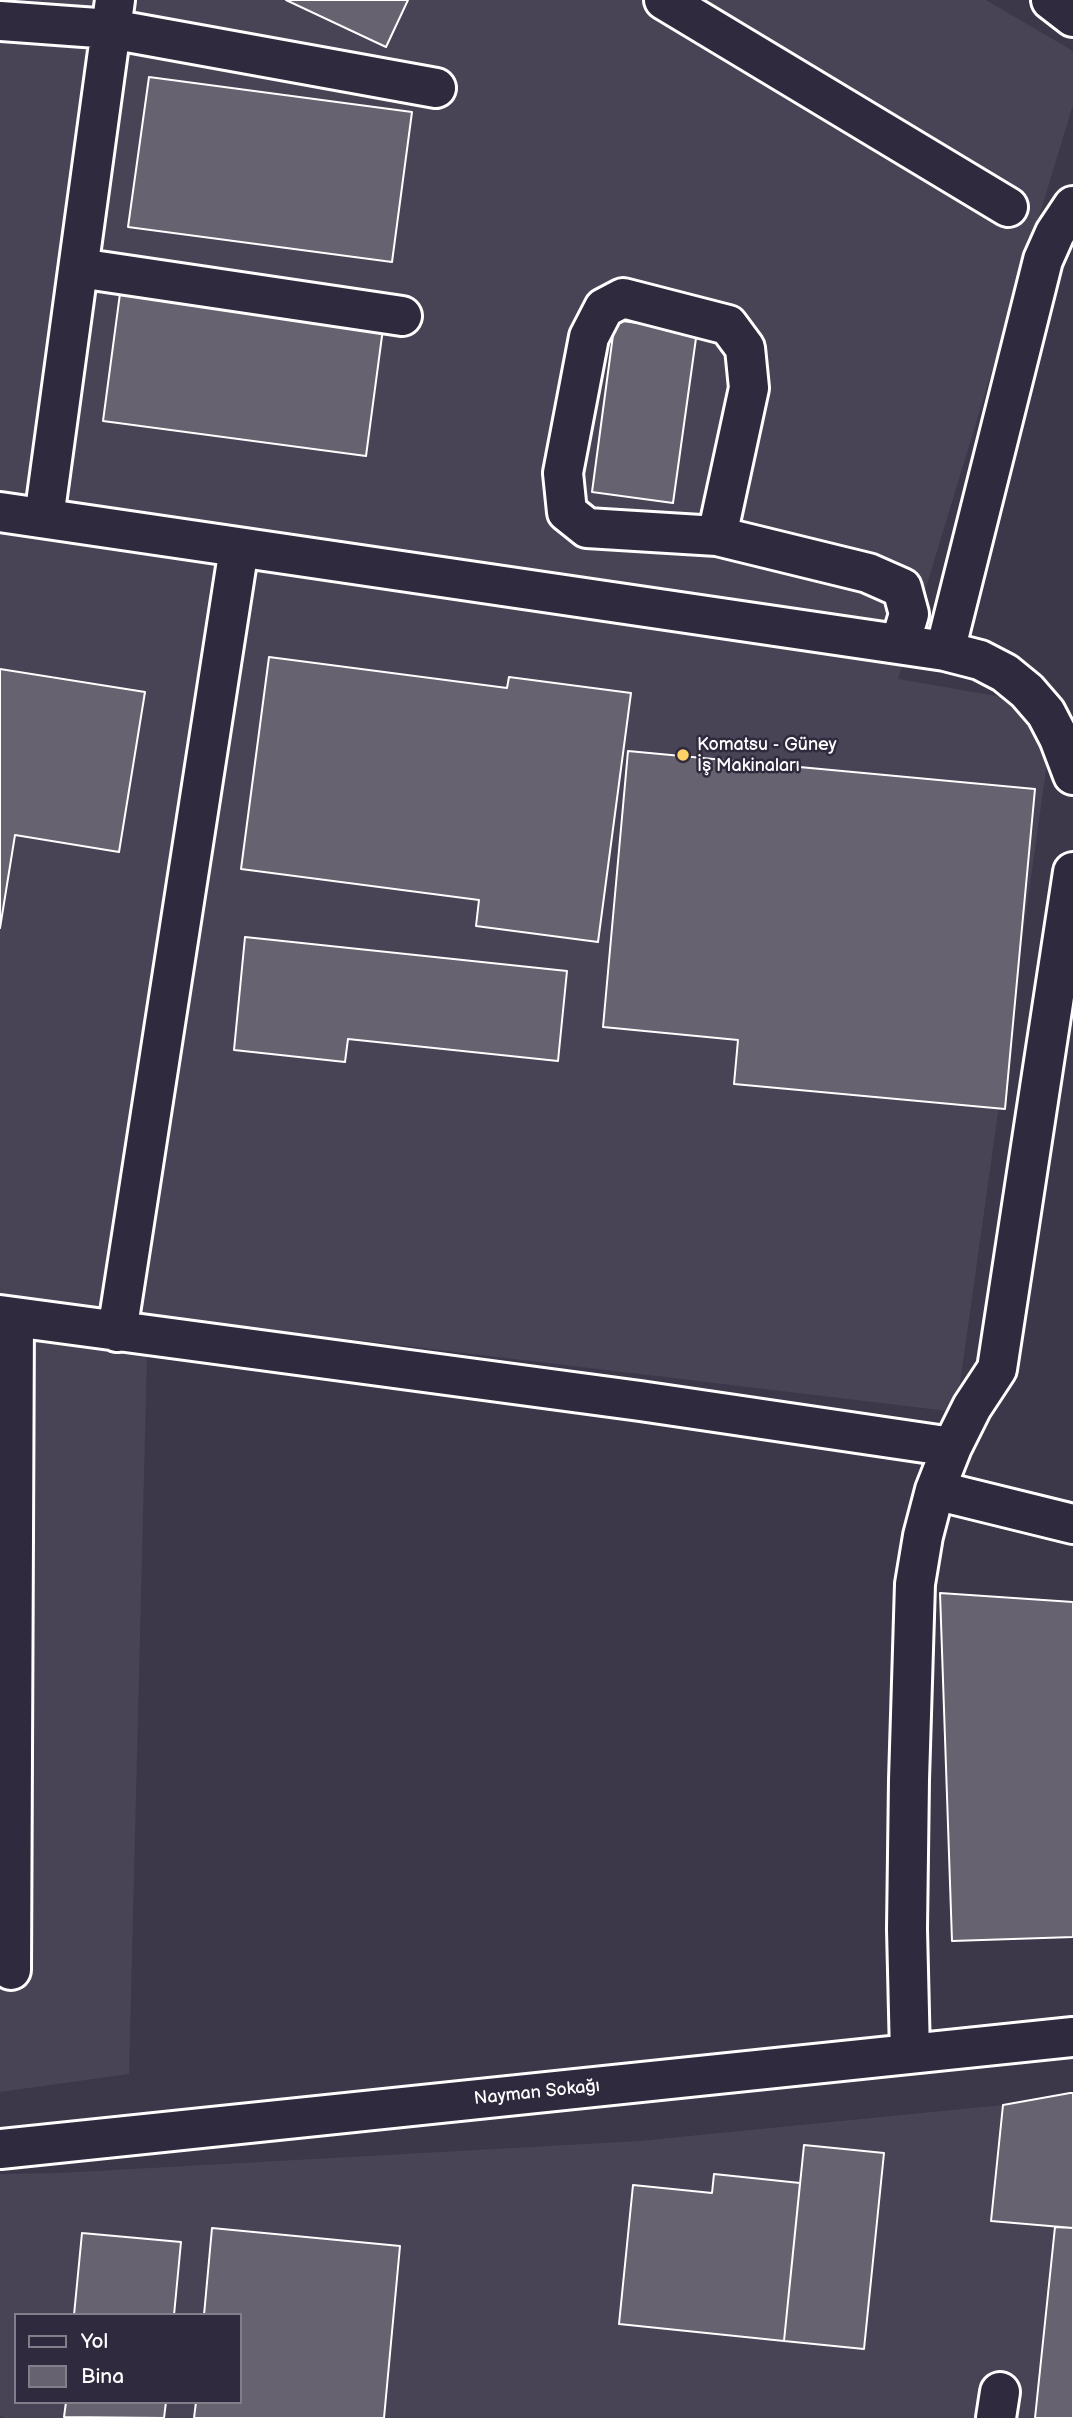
<!DOCTYPE html>
<meta charset="utf-8">
<style>
body{margin:0}
#map{position:relative;width:1073px;height:2418px;overflow:hidden;background:#3c3749;font-family:"Balsamiq Sans",sans-serif}
canvas{display:block}
.legend{position:absolute;left:14px;top:2313px;width:228px;height:91px;box-sizing:border-box;background:#2f2a3d;border:2px solid #827f8b;margin:0;padding:9px 12px;list-style:none;font-size:21px;color:#fff}
.legend li{display:flex;align-items:center;gap:14px;height:35px}
.legend b{width:35px;border:2px solid #827f8b}
</style>
<div id="map">
<canvas width="1073" height="2418"></canvas>
<ul class="legend">
<li><b style="height:9px;background:#2f2a3d"></b>Yol</li>
<li><b style="height:19px;background:#666270"></b>Bina</li>
</ul>
</div>
<script>
const context = document.querySelector('canvas').getContext('2d');
context.lineJoin = 'round';
function paint(path, color) { context.fillStyle = color; context.fill(path, 'evenodd'); }
const shape = rows => new Path2D(rows.map(r => 'M' + r).join(''));
function stroke(path, color, width, dash) { context.strokeStyle = color; context.lineWidth = width; context.lineCap = dash ? 'butt' : 'round'; context.setLineDash(dash || []); context.stroke(path); }
function write(font, color, halo, rows, align = 'center') {
  context.font = font + ' "Balsamiq Sans",sans-serif'; context.lineWidth = 5; context.setLineDash([]); context.textBaseline = 'middle'; context.strokeStyle = halo; context.fillStyle = color; for (const [text, x, y, turn = 0] of rows) {
    context.save(); context.translate(x, y); context.rotate((+turn || 0) * Math.PI / 180); context.textAlign = isNaN(turn) ? turn : align; if (halo) context.strokeText(text, 0, 0); context.fillText(text, 0, 0); context.restore();
  }
}
paint(shape([
 [0,0,986,0,1073,51,1073,105,898,679,1055,706,956,1412,148,1315,129,2074,0,2092],
 [1073,2093,1073,2418,5,2418,0,2416,0,2174,60,2173,639,2141,1003,2105],
 [16,2315,240,2315,240,2402,16,2402]
]), '#494455');
const building = shape([
 [286,0,408,0,386,47,286,0],
 [149,77,412,112,392,262,128,227,149,77],
 [121,286,384,321,366,456,103,421,121,286],
 [615,320,697,331,673,503,592,492,615,320],
 [269,657,507,688,509,677,631,693,598,942,476,926,479,900,241,869,269,657],
 [0,669,145,692,119,852,15,835,0,928,0,669],
 [628,751,1035,789,1005,1109,734,1084,738,1040,603,1027,628,751],
 [245,937,567,971,558,1061,348,1039,345,1062,234,1050,245,937],
 [940,1593,1073,1602,1073,1937,952,1941,940,1593],
 [1070,2093,1073,2093,1073,2228,991,2221,1003,2105,1070,2093],
 [804,2145,884,2153,864,2349,784,2341,804,2145],
 [714,2174,800,2183,784,2341,619,2324,633,2185,712,2193,714,2174],
 [1055,2227,1073,2228,1073,2418,1035,2418,1055,2227],
 [212,2228,400,2246,384,2418,194,2418,196,2402,240,2402,240,2315,204,2315,212,2228],
 [82,2233,181,2242,174,2315,74,2315,82,2233],
 [66,2402,166,2402,164,2418,64,2417,66,2402]
]);
paint(building, '#666270');
stroke(building, '#fff', 2);
const minor = shape([
 [664,0,1008,207],
 [1051,0,1073,17],
 [0,21,111,29,436,88],
 [79,268,402,316],
 [0,512,945,651,980,660,1005,673,1027,691,1046,713,1059,738,1073,775],
 [44,518,115,0],
 [717,536,749,388,745,348,728,325,623,298,604,308,589,337,563,473,567,512,587,528,717,536,868,573,902,588,909,614,900,644],
 [945,651,1043,260,1055,233,1073,206],
 [0,1315,640,1401,952,1447],
 [117,1332,239,548],
 [935,1490,1073,1524],
 [11,1970,14,1318],
 [910,2054,907,1929,909,1780,915,1584,923,1536,935,1490,952,1447,972,1407,997,1369,1073,872],
 [0,2149,1073,2037],
 [996,2418,1000,2392]
]);
stroke(minor, '#fff', 44);
stroke(minor, '#2f2a3d', 38);
for (const [x, y, r, color] of [
 [683,755,7,"#ffd166"]
]) { const dot = new Path2D(); dot.arc(x, y, r, 0, 2 * Math.PI); context.fillStyle = color; context.fill(dot); stroke(dot, '#2f2a3d', 2.5); }
write('18px', '#fff', '#2f2a3d', [
 ["Komatsu - Güney",697,745],
 ["İş Makinaları",697,766]
], 'left');
write('18px', '#fff', '#2f2a3d', [
 ["Nayman Sokağı",537,2093,-6]
]);
</script>
